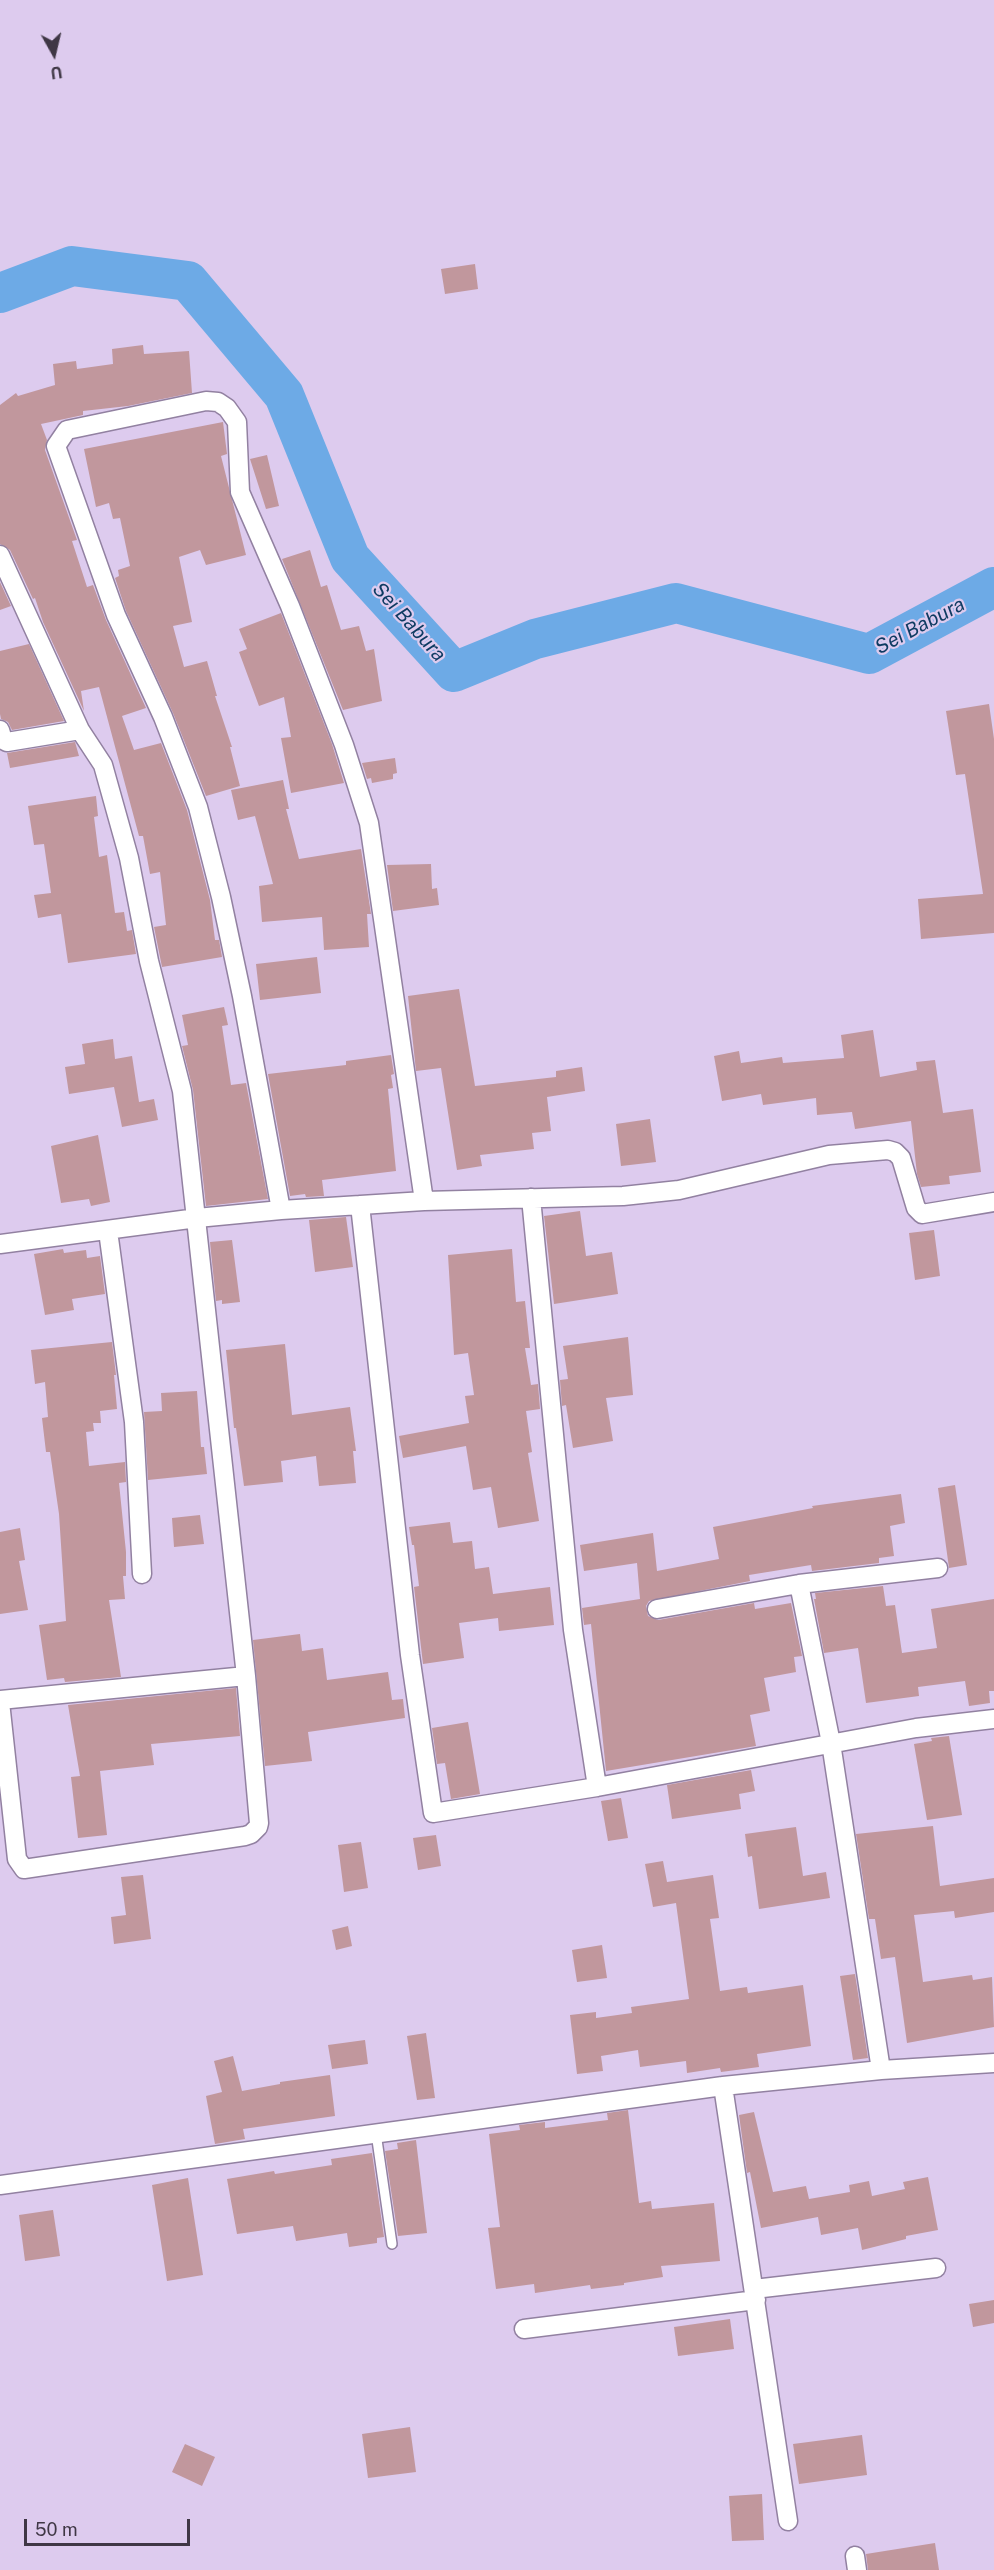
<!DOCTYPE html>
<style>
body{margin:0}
#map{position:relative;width:994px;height:2570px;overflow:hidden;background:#ddcbee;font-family:"Public Sans",sans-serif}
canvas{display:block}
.north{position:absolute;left:24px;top:24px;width:60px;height:60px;-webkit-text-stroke:4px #ddcbee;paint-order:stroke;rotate:172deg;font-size:16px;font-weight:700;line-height:24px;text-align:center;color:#3f3745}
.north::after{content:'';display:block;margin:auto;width:21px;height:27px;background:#3f3745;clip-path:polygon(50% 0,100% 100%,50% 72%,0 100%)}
.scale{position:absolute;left:24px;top:2519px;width:166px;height:27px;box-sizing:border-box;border:3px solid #3f3745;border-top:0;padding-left:8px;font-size:18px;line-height:21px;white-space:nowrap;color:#3f3745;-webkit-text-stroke:4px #ddcbee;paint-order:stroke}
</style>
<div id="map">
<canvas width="994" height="2570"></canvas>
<div class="north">U</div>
<div class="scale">50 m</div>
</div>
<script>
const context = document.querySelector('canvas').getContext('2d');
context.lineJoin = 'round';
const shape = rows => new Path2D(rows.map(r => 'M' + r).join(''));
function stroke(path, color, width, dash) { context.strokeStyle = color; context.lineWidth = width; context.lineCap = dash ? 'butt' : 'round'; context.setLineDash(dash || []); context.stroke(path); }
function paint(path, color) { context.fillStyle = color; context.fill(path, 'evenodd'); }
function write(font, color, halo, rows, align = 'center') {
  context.font = font + ' "Public Sans",sans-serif'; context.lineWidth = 4.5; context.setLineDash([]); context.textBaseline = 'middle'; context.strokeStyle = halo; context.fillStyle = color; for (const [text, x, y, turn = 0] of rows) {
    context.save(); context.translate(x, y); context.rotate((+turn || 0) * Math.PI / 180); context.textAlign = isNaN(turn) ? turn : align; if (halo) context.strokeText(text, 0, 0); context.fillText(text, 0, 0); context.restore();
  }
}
stroke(shape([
 [0,293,72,266,188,281,284,395,350,558,454,672,535,639,676,603,869,654,994,587]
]), '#6daae6', 40);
paint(shape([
 [475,264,478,289,445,294,441,269],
 [143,345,144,354,189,351,192,393,128,406,83,411,83,415,41,424,47,440,45,450,77,540,72,541,87,587,93,585,106,620,146,708,122,716,134,750,161,743,187,810,210,900,215,940,219,940,222,957,162,967,154,927,166,925,160,872,150,874,143,836,139,836,99,687,81,691,84,711,43,622,35,598,33,599,10,550,0,544,0,405,16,393,18,396,55,385,53,364,76,361,77,369,113,364,112,349],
 [223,422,227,454,221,456,246,555,206,565,200,550,179,557,192,622,173,626,184,667,207,661,217,696,215,696,232,747,230,747,240,786,206,796,173,713,126,611,115,578,119,576,118,570,130,566,120,518,113,519,109,503,96,507,84,449],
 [267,455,279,506,266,509,250,459],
 [310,550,321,587,327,585,341,630,359,626,366,651,374,649,382,701,343,710,282,559],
 [0,582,11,606,0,610],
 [281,613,332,744,344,783,291,793,281,738,291,737,284,697,259,706,239,652,247,649,239,629],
 [29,644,64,721,12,730,8,722,1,719,0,714,0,651],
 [989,704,994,739,994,933,921,939,918,899,983,894,965,774,956,775,946,711],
 [75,742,79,756,10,768,7,753],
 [395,758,397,773,393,774,393,779,372,783,371,778,367,779,362,763],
 [283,780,289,809,286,809,299,859,361,849,371,914,367,914,369,947,324,950,322,917,262,922,259,886,273,884,255,816,238,820,231,790],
 [96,796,98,816,94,817,99,857,107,855,115,913,124,912,127,931,132,930,136,954,68,963,61,914,38,918,34,895,51,893,44,844,34,845,28,806],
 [431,864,432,889,437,888,439,905,393,911,387,865],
 [317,957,321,993,260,1000,256,964],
 [459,989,475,1086,556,1077,556,1071,582,1067,585,1091,547,1097,551,1131,532,1133,534,1149,480,1155,482,1166,457,1170,441,1068,416,1071,408,996],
 [224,1007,228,1025,222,1026,231,1085,246,1083,268,1199,206,1206,193,1090,182,1046,188,1045,182,1015],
 [873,1030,880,1077,917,1070,916,1062,935,1060,943,1113,973,1109,981,1172,949,1176,950,1184,921,1187,917,1174,911,1121,855,1129,852,1112,817,1115,816,1098,763,1105,761,1094,722,1101,714,1056,739,1051,741,1063,782,1057,783,1063,844,1058,841,1035],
 [113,1039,115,1059,132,1056,139,1102,154,1099,158,1120,122,1127,114,1087,69,1094,65,1067,85,1064,82,1044],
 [391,1055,394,1074,391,1075,393,1088,388,1089,396,1171,322,1180,324,1196,306,1197,305,1194,290,1196,268,1074,346,1065,346,1061],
 [650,1119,656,1162,621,1166,616,1124],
 [98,1135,110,1202,91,1206,89,1199,61,1203,51,1146],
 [580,1211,586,1256,612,1252,618,1294,554,1304,544,1216],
 [346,1217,353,1267,315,1272,309,1220],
 [934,1230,940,1276,915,1280,909,1233],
 [232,1240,240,1302,222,1304,222,1300,216,1301,210,1242],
 [63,1249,64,1253,86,1250,87,1258,100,1256,105,1294,72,1299,74,1310,45,1315,34,1254],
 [512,1249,516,1302,525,1301,530,1348,525,1348,531,1385,538,1384,540,1409,526,1411,532,1452,528,1453,539,1521,498,1528,491,1487,473,1490,466,1446,403,1458,399,1436,469,1423,465,1396,474,1395,468,1353,454,1355,448,1255],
 [628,1337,633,1395,606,1398,613,1441,573,1448,566,1405,562,1406,560,1380,568,1379,563,1346],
 [112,1342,116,1375,114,1375,117,1409,100,1411,101,1423,93,1423,94,1431,86,1432,89,1466,125,1462,126,1482,119,1483,126,1552,126,1576,123,1576,125,1599,109,1600,121,1677,65,1682,64,1678,47,1680,39,1625,66,1621,59,1514,50,1452,46,1452,42,1418,48,1417,45,1382,35,1384,31,1350],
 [285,1344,292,1415,350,1407,356,1451,353,1451,356,1483,319,1486,316,1456,281,1461,283,1482,244,1486,236,1428,234,1428,226,1350],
 [197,1391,201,1447,204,1447,207,1474,148,1480,144,1412,162,1411,161,1393],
 [955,1485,967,1565,949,1568,938,1488],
 [901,1494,905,1523,890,1526,894,1556,879,1558,879,1563,812,1571,811,1565,749,1575,750,1581,649,1601,646,1606,648,1616,658,1620,754,1603,755,1609,791,1603,802,1656,794,1657,796,1672,764,1678,770,1711,750,1715,756,1746,606,1771,591,1624,584,1625,582,1608,640,1599,637,1563,584,1571,580,1545,653,1533,657,1571,719,1559,713,1527,813,1508,812,1506],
 [200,1515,204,1544,174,1547,172,1518],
 [450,1522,453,1543,472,1541,475,1569,489,1567,493,1594,550,1587,554,1625,499,1631,498,1618,459,1623,464,1658,423,1664,414,1587,419,1586,414,1545,412,1545,409,1527],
 [20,1528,25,1560,19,1561,28,1610,0,1614,0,1532],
 [883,1586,886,1606,895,1605,902,1653,937,1648,931,1609,994,1599,994,1691,989,1691,990,1703,969,1706,965,1681,918,1687,919,1696,866,1703,858,1648,824,1653,814,1599,816,1599,815,1593],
 [300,1634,302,1651,323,1648,327,1680,388,1672,392,1700,403,1699,405,1718,308,1732,312,1761,265,1766,253,1640],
 [236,1688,240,1736,151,1744,154,1765,100,1771,107,1835,78,1838,71,1777,80,1776,68,1705],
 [468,1722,480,1794,451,1799,445,1763,437,1764,432,1728],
 [949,1736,962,1815,927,1820,914,1744,932,1741,931,1738],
 [751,1770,755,1791,739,1794,741,1809,672,1819,667,1785],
 [621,1798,628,1838,608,1841,601,1801],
 [933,1826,940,1886,994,1878,994,1912,955,1918,954,1911,914,1915,923,1982,972,1975,973,1980,992,1977,994,2027,907,2043,895,1957,881,1959,875,1919,869,1919,856,1834],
 [796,1827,803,1876,826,1872,830,1898,759,1909,752,1856,748,1857,745,1834],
 [436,1835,441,1866,418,1870,413,1838],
 [361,1842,368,1888,344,1892,338,1845],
 [663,1861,667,1882,713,1875,719,1918,710,1919,720,1991,747,1987,748,1993,803,1985,811,2046,757,2054,759,2067,721,2072,720,2068,687,2073,686,2061,640,2067,638,2050,601,2056,603,2071,577,2074,570,2015,596,2012,596,2018,632,2013,631,2007,689,1999,676,1903,653,1907,645,1864],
 [143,1875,151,1939,114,1944,111,1917,126,1915,121,1877],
 [348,1926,352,1946,336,1950,332,1930],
 [602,1945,607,1978,577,1982,572,1950],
 [855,1974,868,2058,853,2060,840,1976],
 [426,2033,435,2098,417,2100,407,2036],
 [365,2040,368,2064,332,2069,328,2045],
 [233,2056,242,2091,280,2084,280,2082,330,2075,335,2116,243,2129,245,2139,215,2144,206,2096,222,2092,214,2061],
 [628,2110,639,2203,651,2201,652,2209,714,2203,720,2261,661,2266,663,2277,624,2283,624,2285,591,2289,590,2285,535,2293,534,2284,496,2289,488,2228,500,2227,489,2134,520,2130,519,2125,545,2122,545,2128,608,2120,607,2113],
 [754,2112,773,2192,806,2186,809,2199,850,2192,849,2185,869,2181,872,2196,905,2189,903,2182,928,2177,938,2230,906,2236,906,2239,862,2250,858,2228,821,2235,818,2217,761,2228,750,2172,747,2173,739,2115],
 [416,2140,427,2233,398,2236,385,2151,398,2149,397,2143],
 [372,2153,384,2237,377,2238,377,2243,349,2247,347,2233,296,2241,293,2226,237,2234,227,2179,274,2171,275,2174,332,2165,331,2159],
 [188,2178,203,2275,167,2281,152,2185],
 [53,2210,60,2256,25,2261,19,2215],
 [994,2300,994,2323,973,2327,969,2304],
 [730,2319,734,2349,678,2356,674,2327],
 [410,2427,416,2472,368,2478,362,2434],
 [862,2435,867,2475,799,2484,793,2444],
 [185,2444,215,2457,202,2486,172,2472],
 [762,2494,764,2540,732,2541,729,2496],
 [935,2543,939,2570,868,2570,866,2554]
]), '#c1979d');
const lane = shape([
 [376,2133,392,2244]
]);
const street = shape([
 [0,555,80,730,103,765,129,858,149,961,182,1091,246,1676,259,1823,258,1827,251,1834,245,1836,24,1869,17,1859,0,1702],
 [0,730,3,740,7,742,80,730],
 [531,1198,573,1630,597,1787],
 [360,1205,410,1655,433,1813,597,1787,916,1728,994,1719],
 [281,1210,242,996,221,897,198,807,163,717,116,615,56,446,67,430,206,401,218,402,227,408,237,422,240,492,290,606,344,745,369,823,424,1201],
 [108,1231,134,1422,142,1574],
 [0,1244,197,1218,281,1210,424,1201,623,1196,679,1190,829,1155,888,1150,895,1152,901,1158,916,1208,922,1214,994,1202],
 [799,1584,831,1743,881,2070],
 [657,1609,799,1584,938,1568],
 [0,1700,246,1676],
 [723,2086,788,2521],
 [0,2185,723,2086,881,2070,994,2063],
 [754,2289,936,2268],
 [524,2329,756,2300],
 [855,2556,857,2570]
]);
stroke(lane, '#9281a1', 12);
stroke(street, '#9281a1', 21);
stroke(lane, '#fff', 9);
stroke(street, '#fff', 18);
write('italic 20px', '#0e3b62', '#ddcbee', [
 ["Sei Babura",409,622,48],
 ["Sei Babura",920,626,-28]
]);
</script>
